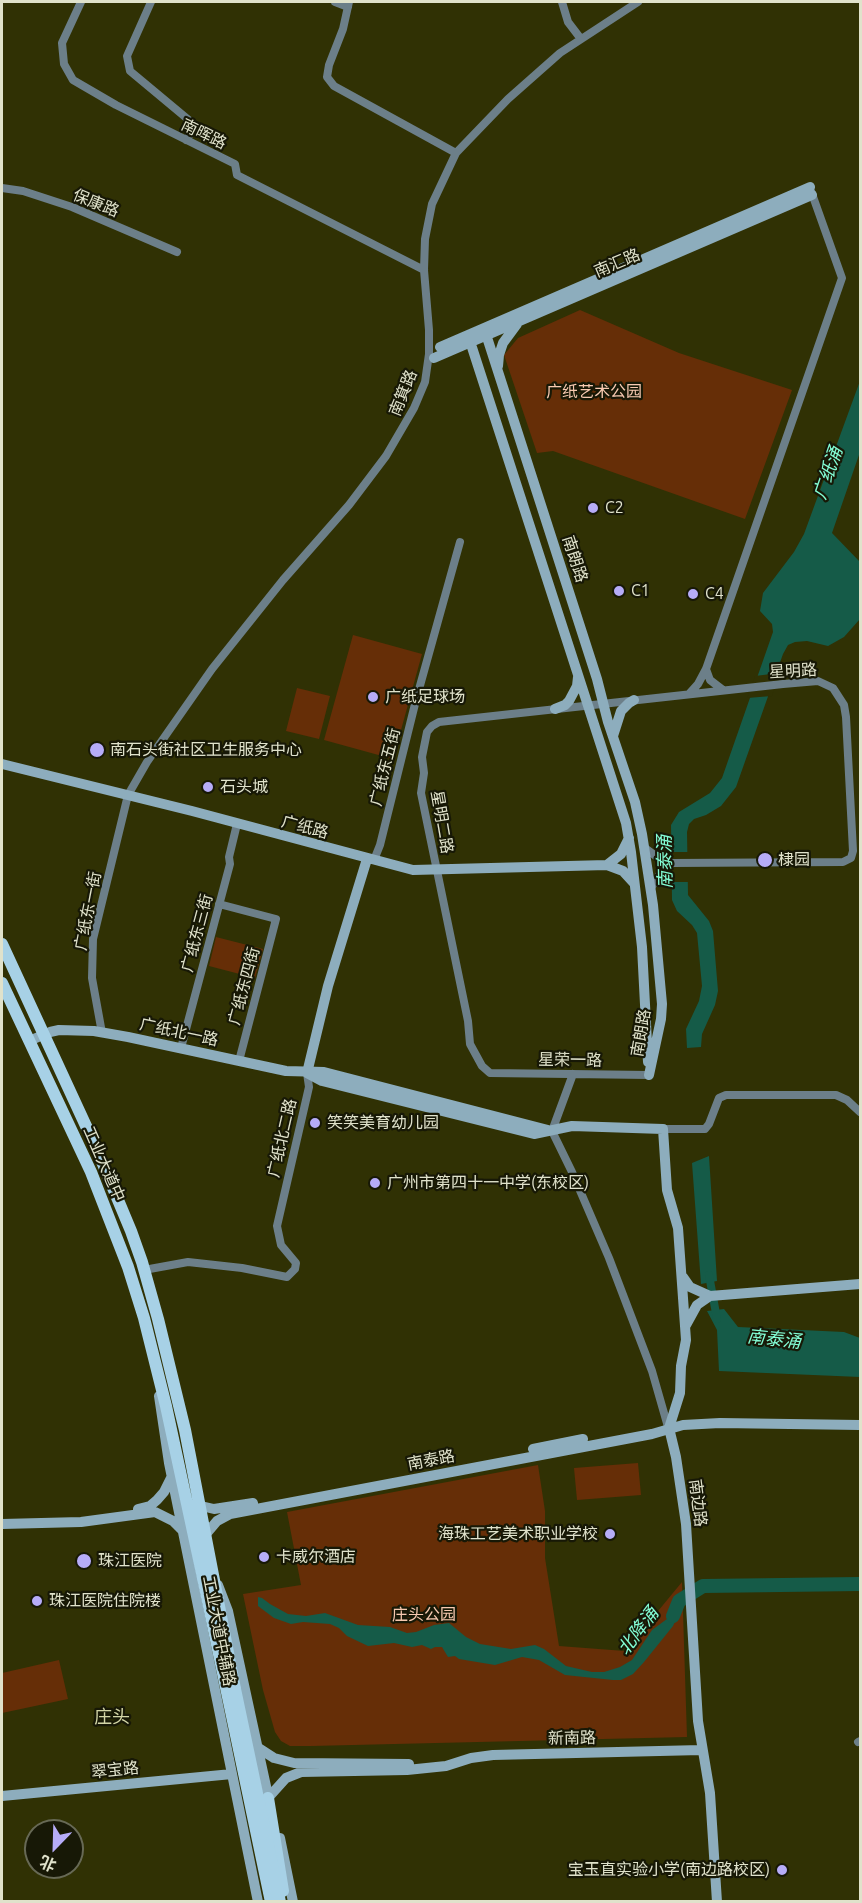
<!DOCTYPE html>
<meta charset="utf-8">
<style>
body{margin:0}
#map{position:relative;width:862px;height:1903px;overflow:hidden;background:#303104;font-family:Ubuntu,"Noto Sans SC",sans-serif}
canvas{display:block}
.frame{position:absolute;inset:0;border:3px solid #e0e2cb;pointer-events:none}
.north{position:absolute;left:24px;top:1819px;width:60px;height:60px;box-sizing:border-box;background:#171806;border:2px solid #676955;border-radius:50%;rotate:203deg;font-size:16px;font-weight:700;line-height:24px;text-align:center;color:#e0e2cb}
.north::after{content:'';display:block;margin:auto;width:21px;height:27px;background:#b6acf8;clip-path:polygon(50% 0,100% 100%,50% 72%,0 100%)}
</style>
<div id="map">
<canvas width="862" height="1903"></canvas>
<div class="frame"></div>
<div class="north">北</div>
</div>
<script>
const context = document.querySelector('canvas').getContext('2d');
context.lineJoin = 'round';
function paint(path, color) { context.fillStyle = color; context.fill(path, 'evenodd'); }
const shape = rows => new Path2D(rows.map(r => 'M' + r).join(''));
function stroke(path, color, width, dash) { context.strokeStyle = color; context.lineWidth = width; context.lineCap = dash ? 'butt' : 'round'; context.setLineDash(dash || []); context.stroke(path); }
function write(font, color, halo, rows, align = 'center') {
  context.font = font + ' Ubuntu,"Noto Sans SC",sans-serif'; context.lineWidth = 4.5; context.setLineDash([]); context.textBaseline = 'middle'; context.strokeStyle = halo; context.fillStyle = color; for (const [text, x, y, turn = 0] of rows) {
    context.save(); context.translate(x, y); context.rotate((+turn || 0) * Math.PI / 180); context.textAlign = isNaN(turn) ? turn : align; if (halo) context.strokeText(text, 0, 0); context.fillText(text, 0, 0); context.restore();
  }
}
paint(shape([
 [580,310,679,353,792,390,745,519,553,451,537,453,504,355,518,338],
 [353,635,422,654,393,759,324,740],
 [297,688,330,696,319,739,286,731],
 [216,937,263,949,255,978,209,966],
 [638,1463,641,1495,577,1500,574,1468],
 [538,1465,545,1511,545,1558,559,1646,625,1651,682,1582,687,1737,311,1746,290,1746,281,1741,275,1732,263,1690,243,1594,301,1585,287,1512],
 [59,1660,68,1699,2,1713,2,1673]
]), '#662e07');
paint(shape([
 [860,381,860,452,832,533,860,562,860,619,844,637,828,646,807,641,795,642,788,645,783,654,736,787,721,806,706,815,694,819,689,824,687,832,688,895,709,921,713,931,718,991,715,1005,702,1034,701,1047,687,1048,686,1029,699,1001,702,986,697,933,692,925,677,911,672,900,671,825,679,812,710,793,722,778,773,632,772,624,760,611,763,593,794,552,804,534],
 [709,1156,717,1281,701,1284,692,1163],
 [724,1309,738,1327,844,1332,860,1338,860,1377,719,1371,717,1330,707,1311],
 [258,1597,262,1598,270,1604,288,1614,306,1616,325,1613,358,1625,390,1627,407,1633,416,1632,434,1625,449,1623,466,1637,480,1644,511,1649,535,1645,544,1649,566,1666,592,1672,604,1672,620,1667,632,1660,652,1630,671,1616,679,1601,679,1603,678,1615,673,1626,644,1662,633,1674,621,1680,613,1680,565,1675,539,1660,522,1657,495,1665,459,1659,455,1656,448,1657,442,1647,435,1647,431,1649,422,1645,412,1647,394,1643,368,1646,347,1636,339,1628,330,1624,303,1622,291,1624,274,1618,258,1606]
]), '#155b48');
paint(shape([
 [779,673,772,696,747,698,755,676],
 [667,852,690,852,690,882,668,882]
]), '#303104');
stroke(shape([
 [709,1275,717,1319]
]), '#155b48', 8);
stroke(shape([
 [673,1616,679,1601,703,1586,860,1584]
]), '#155b48', 14);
stroke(shape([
 [81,2,62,43,64,64,73,80,116,105,235,164,237,175,424,270],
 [151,2,127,56,130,71,196,126,186,140],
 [335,2,348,7],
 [349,2,343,29,329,65,327,77,334,86,456,153],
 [562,2,568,22,581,39],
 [2,188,23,191,72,207,177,252],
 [706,669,710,680,723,690],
 [689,694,698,684,706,669,842,278,811,191],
 [645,848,657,857,672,863,843,862,851,858,853,851,846,717,844,705,833,688,818,681,783,684,439,722,432,726,427,732,422,757,424,773,421,793,468,1021,470,1044,482,1066,490,1073,649,1075],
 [374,860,380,845,416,700,460,542],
 [651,888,659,875,672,863],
 [219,904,276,919,239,1061],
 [102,1033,92,978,93,939,128,795,147,762,212,669,283,580,349,505,386,456,414,408,425,382,429,354,429,330,424,270,425,239,432,204,456,153,508,99,560,53,638,2],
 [181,1048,230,864,229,857,237,824],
 [573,1074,552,1131,572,1172,609,1258,652,1371,668,1427],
 [663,1129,705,1129,709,1124,719,1098,726,1095,836,1095,847,1100,860,1112],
 [144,1270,188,1262,242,1268,287,1277,295,1269,296,1263,281,1245,277,1226,309,1087,307,1073],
 [858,1742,860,1741]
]), '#6c7f89', 8);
stroke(shape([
 [484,328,597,679,608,722,635,802,642,834,653,905,662,1004,661,1019,649,1075],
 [468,335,626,823,631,852,642,947,648,1062],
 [440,347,810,187],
 [434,358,812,195],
 [498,366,499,355,503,343,517,324],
 [555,709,565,705,569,701,577,686,578,677],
 [613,736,621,711,629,703,634,700],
 [2,764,192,811,413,870,607,865,623,871,634,883],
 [607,865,621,854,629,838],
 [29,1041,50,1032,59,1030,94,1031,128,1037,286,1071,324,1072,548,1130],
 [307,1073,322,1081,534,1134,572,1126,663,1129,667,1190,678,1228,686,1340,681,1366,680,1393,669,1428],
 [307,1073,328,986,367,859],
 [683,1277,690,1287,710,1296,860,1284],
 [686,1325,697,1305,710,1296],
 [159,1396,169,1463,258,1902],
 [669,1428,676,1457,686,1524,698,1721,710,1793,717,1902],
 [533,1449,583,1439],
 [201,1506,214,1509,253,1503],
 [138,1509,150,1506,157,1500,164,1492,172,1476],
 [2,1524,81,1522,155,1512,173,1521,184,1532],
 [206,1534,217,1521,230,1514,652,1434,683,1425,720,1423,860,1425],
 [218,1585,228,1611,269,1800],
 [257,1747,274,1758,294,1763,409,1764],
 [2,1796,232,1774],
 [268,1798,286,1778,301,1772,407,1770,446,1766,471,1758,493,1755,701,1750],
 [280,1838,293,1902]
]), '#8dadbd', 10);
stroke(shape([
 [2,944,98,1152,131,1231,142,1262,158,1319,185,1430,235,1689],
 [2,983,91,1172,128,1267,144,1318,166,1406,203,1578],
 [268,1798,283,1891]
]), '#a7d1e6', 12);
stroke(shape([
 [203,1578,271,1902],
 [235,1689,280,1902]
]), '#a7d1e6', 12);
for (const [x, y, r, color] of [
 [593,508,6,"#b6acf8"],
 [619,591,6,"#b6acf8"],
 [693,594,6,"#b6acf8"],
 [373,697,6,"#b6acf8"],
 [97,750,8,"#b6acf8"],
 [208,787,6,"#b6acf8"],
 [765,860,8,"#b6acf8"],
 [315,1123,6,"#b6acf8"],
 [375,1183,6,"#b6acf8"],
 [610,1534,6,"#b6acf8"],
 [264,1557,6,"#b6acf8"],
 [84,1561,8,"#b6acf8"],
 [37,1601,6,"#b6acf8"],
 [782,1870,6,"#b6acf8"]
]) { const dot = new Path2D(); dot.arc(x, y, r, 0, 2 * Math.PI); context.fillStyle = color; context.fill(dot); stroke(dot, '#171806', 2); }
write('16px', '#e0e2cb', '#171806', [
 ["南晖路",204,134,26],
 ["保康路",96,203,22],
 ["南汇路",617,263,-23],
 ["南箕路",403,393,-68],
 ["南朗路",575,559,72],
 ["星明路",793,671,-3],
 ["广纸东五街",385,767,-76],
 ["星明二路",442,822,80],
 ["广纸路",305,827,15],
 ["广纸东一街",88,911,-79],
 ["广纸东三街",197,933,-75],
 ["广纸东四街",244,986,-75],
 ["广纸北一路",179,1032,12],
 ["南朗路",641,1033,-80],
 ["星荣一路",570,1060,1],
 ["广纸北二路",282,1138,-77],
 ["工业大道中",104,1164,66],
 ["南泰路",431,1460,-11],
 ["南边路",698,1503,83],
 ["工业大道中辅路",219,1631,79],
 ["新南路",572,1738,-1],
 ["翠宝路",115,1770,-6]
]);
write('16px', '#f7c9b0', '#171806', [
 ["广纸艺术公园",594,392],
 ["庄头公园",424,1615]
]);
write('16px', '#e0e2cb', '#171806', [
 ["C2",605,508],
 ["C1",631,591],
 ["C4",705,594],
 ["广纸足球场",385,697],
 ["南石头街社区卫生服务中心",110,750],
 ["石头城",220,787],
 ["棣园",778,860],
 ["笑笑美育幼儿园",327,1123],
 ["广州市第四十一中学(东校区)",387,1183],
 ["海珠工艺美术职业学校",598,1534,"right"],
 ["卡威尔酒店",276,1557],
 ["珠江医院",98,1561],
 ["珠江医院住院楼",49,1601],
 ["宝玉直实验小学(南边路校区)",770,1870,"right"]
], 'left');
write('italic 18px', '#83fdd5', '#171806', [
 ["广纸涌",828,473,-71],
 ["南泰涌",665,862,-91],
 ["南泰涌",774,1339,6],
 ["北降涌",638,1631,-53]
]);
write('18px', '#d3d5a6', '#171806', [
 ["庄头",112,1717]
]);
</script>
